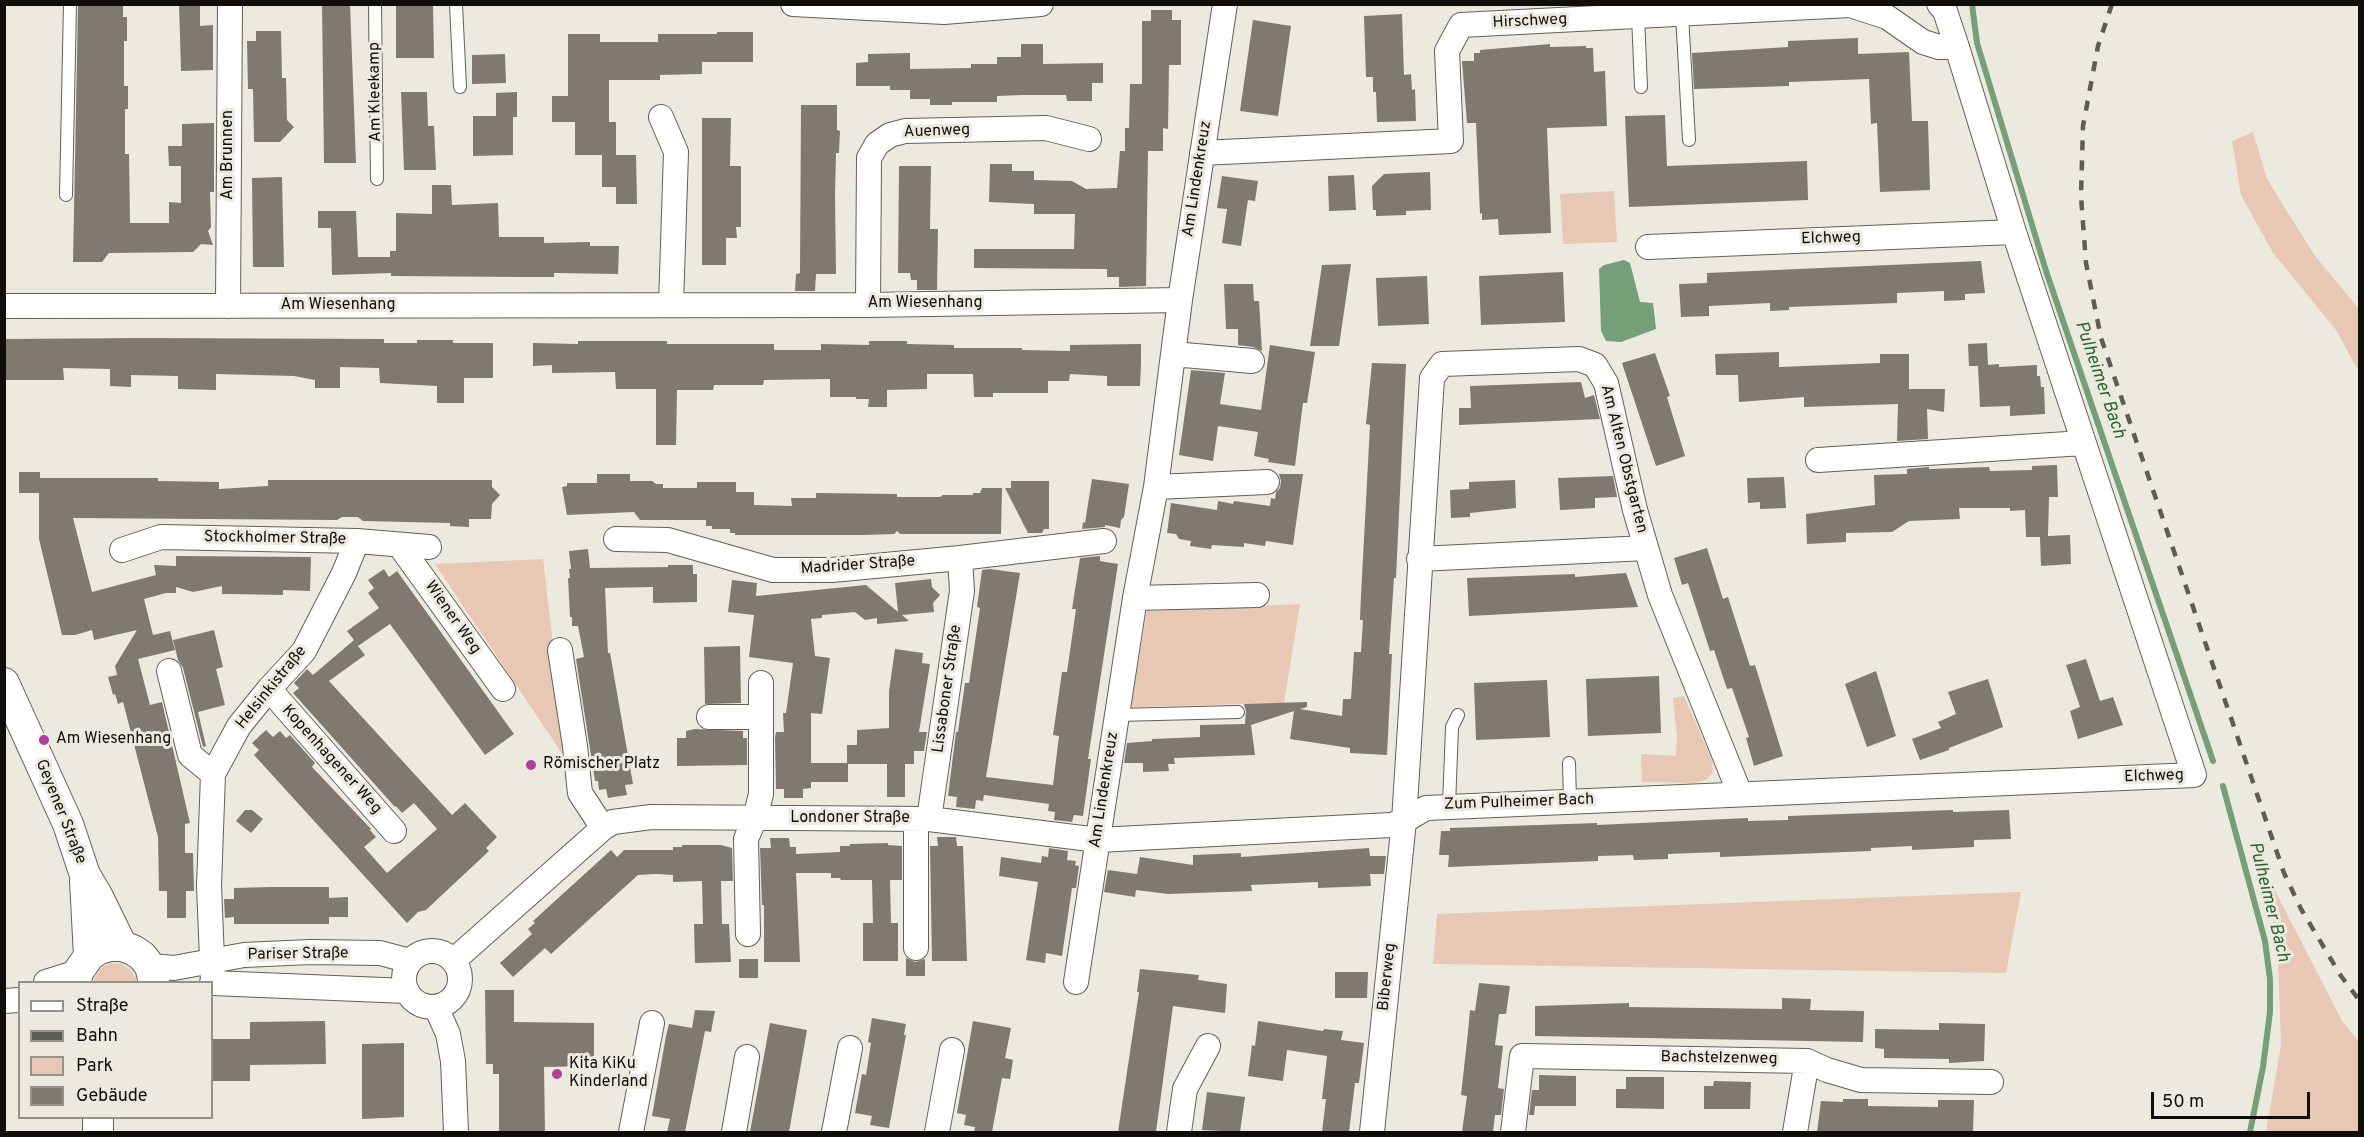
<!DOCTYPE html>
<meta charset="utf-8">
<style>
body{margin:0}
#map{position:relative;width:2364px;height:1137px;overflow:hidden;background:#eceadf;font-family:Overpass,sans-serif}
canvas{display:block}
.frame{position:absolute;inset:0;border:6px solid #0f0e0a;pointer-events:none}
.legend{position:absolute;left:18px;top:981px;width:195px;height:138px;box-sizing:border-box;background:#eceadf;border:2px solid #94928a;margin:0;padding:8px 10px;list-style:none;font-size:18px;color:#0f0e0a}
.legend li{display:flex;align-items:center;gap:12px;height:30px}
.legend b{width:30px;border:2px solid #94928a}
.scale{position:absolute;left:2151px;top:1092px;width:159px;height:27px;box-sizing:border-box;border:3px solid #0f0e0a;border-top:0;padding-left:8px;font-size:18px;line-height:21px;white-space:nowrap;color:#0f0e0a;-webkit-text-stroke:4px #eceadf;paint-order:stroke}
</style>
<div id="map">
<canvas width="2364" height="1137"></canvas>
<div class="frame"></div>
<ul class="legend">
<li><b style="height:8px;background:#fff"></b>Straße</li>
<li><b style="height:8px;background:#5d5c55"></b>Bahn</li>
<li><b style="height:16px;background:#e8c7b4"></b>Park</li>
<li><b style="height:16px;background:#807970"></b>Gebäude</li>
</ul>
<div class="scale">50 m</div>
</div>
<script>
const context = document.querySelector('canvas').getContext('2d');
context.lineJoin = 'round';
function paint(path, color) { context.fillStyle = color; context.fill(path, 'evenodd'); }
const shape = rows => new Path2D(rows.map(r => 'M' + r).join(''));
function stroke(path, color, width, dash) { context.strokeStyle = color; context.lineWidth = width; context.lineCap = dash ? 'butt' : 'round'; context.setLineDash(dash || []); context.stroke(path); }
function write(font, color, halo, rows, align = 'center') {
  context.font = font + ' Overpass,sans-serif'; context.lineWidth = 6; context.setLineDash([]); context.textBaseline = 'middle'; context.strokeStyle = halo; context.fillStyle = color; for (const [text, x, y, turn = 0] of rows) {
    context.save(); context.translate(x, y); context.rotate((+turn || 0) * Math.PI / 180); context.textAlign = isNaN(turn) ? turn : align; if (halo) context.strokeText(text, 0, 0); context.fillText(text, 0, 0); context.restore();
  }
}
paint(shape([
 [2253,132,2267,179,2315,256,2359,309,2359,372,2336,330,2273,253,2241,195,2232,141],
 [1614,191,1617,242,1563,244,1560,194],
 [543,559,567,761,435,564],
 [1300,604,1284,703,1131,707,1147,611],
 [1684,696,1712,760,1713,772,1706,780,1695,783,1642,782,1641,754,1676,756,1677,737,1673,698],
 [2266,873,2342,1021,2359,1042,2359,1132,2266,1132,2281,1045,2278,956],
 [2021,892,2006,973,1433,964,1437,914],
 [110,963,121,964,130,969,136,978,136,982,94,982,95,977,101,968]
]), '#e8c7b4');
paint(shape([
 [1624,260,1630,263,1640,302,1653,303,1656,329,1621,342,1606,341,1601,331,1599,269,1604,265]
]), '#759f79');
stroke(shape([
 [1972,4,1977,43,2046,271,2213,761],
 [2223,786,2265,941,2270,979,2270,1012,2263,1067,2250,1132]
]), '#759f79', 6);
paint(shape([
 [123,4,123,17,127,17,127,41,124,41,124,86,128,86,128,109,125,109,125,154,129,154,130,223,169,223,169,202,181,203,181,166,169,166,168,146,182,146,182,124,214,123,214,192,210,192,211,227,208,231,213,245,201,244,193,252,109,253,102,262,73,262,78,5],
 [179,4,200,4,200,26,213,25,213,70,181,71],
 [322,4,350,4,356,163,324,163],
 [396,4,433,4,434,58,396,58],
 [1151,10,1172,10,1172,20,1181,20,1181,65,1169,65,1168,129,1163,128,1163,151,1148,151,1146,286,1119,287,1119,277,1107,277,1107,269,974,268,974,249,1074,249,1075,214,1034,214,1034,204,989,202,990,164,1012,164,1012,171,1034,171,1034,180,1072,181,1086,189,1117,188,1120,151,1125,151,1125,128,1129,128,1130,84,1142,84,1142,21,1151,21],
 [1402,14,1404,75,1411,74,1412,90,1415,89,1416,121,1377,122,1376,92,1373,92,1373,77,1366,77,1364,16],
 [1253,20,1291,26,1278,116,1240,111],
 [256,31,281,31,282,78,286,78,287,120,294,127,280,142,254,142,253,89,248,89,247,41,256,41],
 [717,32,753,32,753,62,702,62,702,74,660,75,660,80,609,80,609,122,616,122,616,155,575,155,575,122,552,122,552,96,568,96,568,34,600,34,600,42,658,42,658,34,717,34],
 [1858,38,1858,54,1909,52,1912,121,1928,121,1930,190,1880,192,1877,123,1871,124,1869,79,1789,82,1789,86,1694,89,1692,53,1788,47,1788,41],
 [1021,44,1043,44,1043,64,1103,63,1103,83,1092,83,1092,101,1067,101,1066,95,1022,95,997,96,997,102,952,102,952,105,930,105,930,99,910,99,910,90,890,90,890,86,856,86,856,63,868,62,868,54,910,53,910,69,971,68,971,64,997,64,997,57,1021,57],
 [1550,44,1550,47,1586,46,1586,48,1593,48,1594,72,1605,71,1607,126,1547,128,1551,233,1499,235,1498,219,1482,220,1482,213,1480,214,1476,123,1467,123,1462,61,1474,61,1474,53,1480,53,1480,50],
 [505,54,506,83,472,84,472,55],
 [401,92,427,92,428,126,434,126,436,170,404,170],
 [517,92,517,117,513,117,513,155,473,156,473,116,496,116,496,93],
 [801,105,837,105,837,130,840,131,839,153,836,153,835,194,836,274,816,274,815,291,795,291,796,274,800,273],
 [1665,115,1667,166,1807,161,1808,200,1629,207,1625,116],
 [702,118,731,118,730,166,741,166,741,227,736,227,737,238,726,238,726,265,702,265],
 [602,155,636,155,637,204,616,204,616,187,602,187],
 [899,166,931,166,930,229,938,229,937,290,917,290,917,280,911,280,910,273,898,273],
 [1430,172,1431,210,1406,211,1406,215,1376,216,1376,210,1373,210,1372,186,1384,174],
 [1354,175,1356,210,1329,211,1328,176],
 [1222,176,1258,181,1255,201,1248,200,1241,246,1222,243,1227,209,1217,208],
 [282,177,284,267,253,267,252,178],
 [432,185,451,185,452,205,498,203,499,237,544,237,544,243,590,242,590,246,619,246,618,274,554,273,554,277,523,277,391,276,391,273,332,275,331,228,318,228,318,211,356,211,358,257,390,257,390,251,396,251,396,213,432,214],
 [1981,261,1985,293,1965,294,1965,300,1944,301,1944,291,1897,293,1897,303,1789,307,1789,310,1770,311,1770,303,1709,306,1709,316,1681,317,1679,284,1707,283,1707,273],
 [1351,264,1339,346,1310,346,1322,265],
 [1563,272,1565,322,1481,325,1479,276],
 [1427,276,1429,324,1378,326,1376,278],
 [1224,284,1253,284,1254,301,1259,301,1262,351,1253,347,1238,345,1238,329,1226,329],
 [143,338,384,339,384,343,417,343,417,340,453,340,453,343,493,343,493,378,464,378,464,403,437,403,437,386,380,383,379,368,340,367,340,388,315,388,315,380,294,376,216,374,216,390,178,389,178,376,131,375,131,387,110,386,110,369,63,368,64,380,4,380,4,339],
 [578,341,667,341,667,344,774,344,774,350,821,350,821,344,869,345,869,341,907,341,907,344,954,345,954,348,1022,348,1022,350,1070,351,1070,345,1141,344,1141,364,1140,386,1107,386,1107,376,1070,374,1069,381,1048,381,1048,393,993,393,993,397,974,397,973,374,927,374,927,389,887,390,887,407,868,407,869,399,856,399,856,397,830,397,830,379,764,380,763,385,714,385,713,390,677,390,676,445,656,445,656,389,616,389,615,372,552,373,552,365,533,366,533,343,578,344],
 [1987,343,1988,365,1999,364,1999,367,2037,365,2037,376,2040,376,2041,387,2044,387,2045,414,2010,416,2010,406,1980,407,1978,366,1969,366,1968,344],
 [1270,345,1315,352,1307,403,1303,403,1295,466,1268,462,1269,459,1254,456,1258,432,1218,426,1213,461,1179,455,1191,370,1225,373,1220,404,1261,410],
 [1779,352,1779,367,1880,363,1880,354,1909,354,1909,389,1945,389,1944,412,1927,409,1928,439,1897,441,1898,404,1804,407,1804,397,1739,402,1738,375,1716,375,1715,354],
 [1655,353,1670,396,1667,397,1685,456,1656,466,1622,363],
 [1372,363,1406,364,1396,578,1394,578,1389,654,1392,654,1387,755,1350,753,1350,748,1290,739,1294,711,1251,725,1255,755,1174,758,1175,764,1168,764,1169,771,1143,772,1143,763,1124,763,1127,743,1152,741,1152,739,1200,737,1200,725,1245,724,1246,711,1244,704,1307,702,1307,707,1300,709,1342,716,1343,699,1351,699,1354,652,1361,652,1363,620,1360,620,1361,595,1370,425,1366,424],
 [1581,382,1585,398,1594,395,1600,419,1459,425,1459,408,1471,408,1470,386],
 [2057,465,2058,497,2049,497,2048,536,2070,535,2071,564,2041,566,2040,537,2026,537,2025,510,2010,511,2010,508,1959,508,1960,519,1909,521,1892,532,1846,533,1846,542,1807,544,1806,514,1875,505,1874,475,1907,474,1907,469,1929,467,1929,469,1989,467,1990,471,2032,470,2032,466],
 [19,472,40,472,40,478,158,478,158,481,219,482,219,489,268,486,268,480,492,480,492,487,500,495,492,504,491,519,469,519,469,527,450,526,450,523,363,521,358,517,342,517,337,520,73,518,92,592,156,575,154,565,176,566,176,556,311,557,310,591,283,590,283,595,231,594,222,594,222,586,193,592,176,587,176,593,166,593,144,599,153,635,170,631,175,650,138,659,150,705,162,702,190,823,185,824,185,853,193,853,194,891,186,891,186,918,167,918,167,891,159,891,158,837,123,702,118,704,115,694,113,695,108,677,117,675,115,666,137,630,94,640,92,630,75,635,62,635,39,539,39,493,19,493],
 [597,474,630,474,630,481,652,481,656,484,663,484,663,488,697,488,697,482,736,482,736,492,754,492,754,505,792,506,791,498,816,498,816,493,897,494,897,497,940,497,943,495,973,495,973,493,980,493,982,488,1002,488,1001,534,900,534,897,531,894,534,861,535,735,535,735,533,730,533,730,529,712,529,712,526,706,526,706,520,640,520,634,512,567,515,562,487,567,486,567,483,597,483],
 [1279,474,1303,474,1293,545,1266,541,1265,546,1244,543,1244,547,1212,545,1211,549,1190,546,1191,541,1179,539,1176,534,1167,533,1171,503,1217,510,1218,501,1233,504,1234,501,1270,506,1271,498,1275,499,1276,492,1280,488,1281,481],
 [1613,476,1617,497,1595,498,1595,508,1560,510,1558,478],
 [1784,477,1786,508,1760,509,1760,502,1748,503,1747,478],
 [1092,479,1129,484,1124,517,1121,520,1120,528,1105,525,1105,527,1082,529,1083,522,1085,523],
 [1515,480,1516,508,1470,513,1470,517,1451,518,1450,490,1469,489,1469,482],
 [1011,481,1049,481,1049,529,1044,529,1042,533,1028,533,1005,488,1011,488],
 [1707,548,1723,599,1728,597,1750,666,1755,665,1783,756,1754,766,1746,738,1749,737,1732,688,1727,689,1714,650,1710,651,1688,583,1682,585,1674,558],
 [588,549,590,568,668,567,668,565,693,565,693,574,697,574,697,602,653,603,653,587,605,588,608,653,610,653,633,784,625,785,627,795,608,798,606,789,599,790,598,781,595,781,576,659,584,657,578,626,572,626,572,617,570,617,568,578,570,578,569,569,571,569,569,551],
 [1100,556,1100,561,1118,564,1088,759,1091,759,1083,816,1074,815,1072,822,1054,820,1055,812,1048,811,1049,804,984,795,983,801,976,800,975,809,956,807,957,797,948,796,956,732,958,732,965,683,969,683,980,608,977,607,982,570,990,569,1020,573,986,777,1053,785,1059,736,1053,735,1062,672,1067,672,1076,609,1072,609,1080,558],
 [384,569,389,577,397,571,514,734,485,755,390,624,358,646,365,655,329,681,452,815,465,803,497,837,486,848,489,851,426,910,418,912,407,923,254,755,259,750,252,743,266,730,273,737,280,731,286,738,290,735,315,763,312,767,371,829,370,830,376,837,364,847,387,873,437,829,414,803,402,813,396,806,395,807,293,693,299,688,294,683,307,669,313,675,354,640,347,631,379,608,368,593,374,588,368,580],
 [1626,573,1638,607,1469,616,1467,578,1575,574,1575,577],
 [931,579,932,587,940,595,933,603,934,612,902,615,909,621,877,624,877,618,865,620,855,612,822,615,822,618,811,619,815,656,830,658,822,714,811,713,811,763,847,763,847,745,857,745,857,730,889,728,889,691,895,649,923,653,922,663,930,664,919,732,927,732,924,751,914,751,914,764,905,764,905,797,887,797,887,764,848,764,848,782,811,782,811,788,803,789,803,798,784,798,784,789,776,789,775,738,776,732,784,732,783,713,786,713,793,663,749,657,754,615,728,612,732,580,757,583,756,596,866,585,898,612,895,583],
 [214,630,223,667,216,669,225,705,198,712,206,746,203,747,183,668,178,660,173,640],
 [740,646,741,703,705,704,704,647],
 [2086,659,2100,701,2113,697,2123,725,2078,739,2070,711,2080,707,2066,665],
 [1876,671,1896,736,1867,747,1845,684],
 [1659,676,1661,733,1588,736,1586,679],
 [1988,679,2003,727,1949,748,1949,750,1920,760,1912,739,1941,728,1938,722,1956,714,1948,692],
 [1547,680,1550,737,1476,740,1474,683],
 [695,729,743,731,743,738,747,738,747,765,677,766,677,738,686,738,686,731],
 [245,810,252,810,263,819,251,833,236,821],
 [1953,810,1953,812,2009,810,2011,839,1974,840,1974,847,1912,850,1912,846,1871,848,1871,851,1720,857,1720,852,1668,854,1668,859,1634,860,1633,855,1598,856,1598,861,1448,867,1449,855,1439,855,1441,831,1450,831,1450,828,1597,823,1597,825,1748,818,1748,821,1788,820,1788,816],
 [937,837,956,837,957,846,963,846,967,961,932,961,930,846,938,846],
 [770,838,789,838,790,847,796,847,796,854,840,852,840,846,850,846,850,844,888,843,888,845,902,846,902,880,890,880,891,923,898,923,898,961,863,961,863,923,873,923,872,880,841,880,840,878,831,878,831,873,796,873,800,962,764,962,764,905,762,905,760,848,771,848],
 [682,845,721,845,732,848,733,881,721,881,722,924,729,924,731,962,695,963,694,924,703,924,702,881,673,882,673,875,656,874,638,875,551,954,545,948,513,977,500,963,532,934,528,929,535,923,533,921,611,850,617,857,624,850,673,850,673,847,682,847],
 [1049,848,1068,851,1067,860,1076,861,1075,865,1079,866,1076,888,1072,888,1062,956,1046,953,1045,963,1026,960,1038,882,999,876,1001,857,1041,863,1042,856,1048,857],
 [1369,848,1370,856,1386,856,1384,874,1370,874,1371,886,1318,888,1318,882,1251,885,1252,891,1168,894,1136,890,1135,897,1104,892,1108,870,1137,874,1140,857,1193,865,1193,855,1241,853,1241,857],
 [271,887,329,887,329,898,348,897,348,917,329,917,329,924,234,924,234,917,225,918,224,899,234,899,234,888],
 [906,958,915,962,925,959,925,976,906,976],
 [739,959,758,959,758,978,739,978],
 [1140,969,1199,975,1198,980,1227,984,1225,1013,1173,1006,1156,1132,1118,1132,1139,992,1137,992],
 [1335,972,1368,972,1367,998,1335,998],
 [1479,983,1510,986,1506,1014,1499,1014,1495,1045,1503,1046,1498,1088,1504,1089,1501,1115,1495,1115,1493,1132,1462,1132,1467,1096,1461,1095,1468,1032,1470,1010,1475,1011],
 [485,990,514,990,514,1022,594,1023,594,1066,544,1067,545,1132,499,1132,499,1074,493,1074,493,1064,486,1064],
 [1782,998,1811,999,1810,1010,1864,1011,1863,1042,1535,1036,1535,1006,1629,1003,1629,1007,1782,1009],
 [695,1010,715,1011,711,1032,705,1031,685,1132,667,1132,670,1119,652,1116,666,1036,669,1024,692,1028],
 [872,1018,906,1024,904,1035,906,1035,889,1128,870,1125,872,1116,855,1113,862,1074,866,1075,871,1043,868,1042],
 [325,1021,326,1064,250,1065,250,1081,212,1081,212,1039,250,1039,250,1022],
 [973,1021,1011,1028,1005,1058,1013,1060,1010,1079,1002,1078,992,1132,974,1132,975,1127,964,1125,966,1115,957,1113],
 [1258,1021,1323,1031,1324,1029,1343,1031,1341,1040,1364,1043,1359,1083,1355,1083,1349,1132,1322,1132,1326,1099,1322,1099,1327,1056,1287,1050,1283,1081,1248,1076,1252,1045,1255,1046],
 [770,1023,807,1030,800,1070,789,1132,750,1132],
 [1939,1023,1985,1024,1984,1061,1949,1063,1949,1059,1884,1058,1884,1049,1875,1048,1875,1029,1939,1030],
 [404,1043,404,1117,362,1119,362,1044],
 [1539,1075,1576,1076,1576,1106,1535,1106,1534,1115,1529,1115,1532,1090,1539,1090],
 [1626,1077,1664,1077,1664,1109,1616,1108,1616,1089,1626,1089],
 [1714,1081,1751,1082,1750,1109,1704,1109,1704,1086,1713,1086],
 [1207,1092,1245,1097,1240,1132,1202,1130],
 [1843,1099,1868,1099,1868,1106,1938,1107,1938,1100,1974,1100,1973,1132,1817,1132,1821,1101,1843,1102]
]), '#807970');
const service = shape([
 [375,4,377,179],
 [456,4,460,87],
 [1682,14,1689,140],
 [1638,16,1641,87],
 [66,195,70,4],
 [1117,715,1238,712],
 [1569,763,1570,801],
 [1449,806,1452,727,1458,715]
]);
const minor = shape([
 [793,4,944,12,1041,4],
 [661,117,676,152,671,305],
 [1202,153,1451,141,1447,51,1461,25,1850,5,1887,17,1923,42,1939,47,1957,47],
 [1648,247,2014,232],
 [868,305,869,158,877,144,890,135,905,131,1046,128,1089,139],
 [4,306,868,305,1180,300],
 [228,306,230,4],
 [1173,354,1252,361],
 [1818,460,2083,443],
 [1156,487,1267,482],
 [616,539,668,540,773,570,832,570,960,558,1104,541],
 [400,546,503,689],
 [122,550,161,537,357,541,429,547],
 [1419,559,1646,548],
 [1135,598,1257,595],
 [560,650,575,746,580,793,603,828],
 [169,671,190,755,213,774],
 [269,689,394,831],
 [709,717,759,717],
 [929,819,962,591,960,558],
 [748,934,746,839,755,818,761,794,761,683],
 [916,948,916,819],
 '404 979a28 28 0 1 1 56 0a28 28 0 1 1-56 0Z',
 [453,961,603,828,613,822,651,817,929,819,1098,840,1391,825,1404,821,1426,808,2194,775,2014,232,1957,47,1945,11,1939,4],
 [150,966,174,968,244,955,310,952,380,953,410,961],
 [46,982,78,972],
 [1076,982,1135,598,1156,487,1180,300,1225,4],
 [212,983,407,991],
 [213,983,209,886,213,774,239,726,269,689,304,651,344,573,357,541],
 [4,1001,20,1000],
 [436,1007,448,1034,453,1061,456,1132],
 [631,1132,652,1023],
 [734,1132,747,1057],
 [834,1132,850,1048],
 [937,1132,952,1050],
 [1179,1132,1185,1089,1208,1046],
 [1372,1132,1404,821,1432,378,1442,364,1579,359,1595,365,1606,383,1635,510,1660,595,1740,794],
 [1513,1132,1522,1056,1807,1061,1827,1070,1861,1080,1991,1082],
 [1795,1132,1807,1061]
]);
const tertiary = shape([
 [4,683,68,824,85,875,98,897,122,946],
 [85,881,89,956],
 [76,982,78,972,89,956,99,949,110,946,122,946,133,950,142,956,150,966,154,982],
 [98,1118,98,1132]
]);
stroke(service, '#626056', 14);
stroke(minor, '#626056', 26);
stroke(tertiary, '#626056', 32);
stroke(service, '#fff', 12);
stroke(minor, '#fff', 24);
stroke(tertiary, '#fff', 30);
stroke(shape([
 [2112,4,2098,46,2083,126,2081,196,2086,263,2101,338,2284,873,2301,909,2341,976,2360,1001]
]), '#5d5c55', 4.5, [10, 10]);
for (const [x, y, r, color] of [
 [44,740,6,"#b23e97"],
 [531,765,6,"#b23e97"],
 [557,1074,6,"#b23e97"]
]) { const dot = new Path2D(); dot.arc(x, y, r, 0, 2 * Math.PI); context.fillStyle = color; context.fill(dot); stroke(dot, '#eceadf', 2); }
write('16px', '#0f0e0a', '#eceadf', [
 ["Hirschweg",1530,22,-3],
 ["Am Kleekamp",376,92,-91],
 ["Auenweg",937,132,-2],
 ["Am Brunnen",229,155,-90],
 ["Am Lindenkreuz",1198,179,-81],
 ["Elchweg",1831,239,-2],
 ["Am Wiesenhang",925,304],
 ["Am Wiesenhang",338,306],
 ["Am Alten Obstgarten",1623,459,76],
 ["Stockholmer Straße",275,539,1],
 ["Madrider Straße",858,566,-4],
 ["Wiener Weg",452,618,55],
 ["Helsinkistraße",272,688,-51],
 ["Lissaboner Straße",948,689,-82],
 ["Kopenhagener Weg",331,760,48],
 ["Elchweg",2154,777,-2],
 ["Am Lindenkreuz",1105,790,-81],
 ["Zum Pulheimer Bach",1519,803,-2],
 ["Geyener Straße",60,812,68],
 ["Londoner Straße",850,819],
 ["Pariser Straße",298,955,-1],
 ["Biberweg",1388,977,-84],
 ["Bachstelzenweg",1719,1059,1]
]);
write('16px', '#0f0e0a', '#eceadf', [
 ["Am Wiesenhang",56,740],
 ["Römischer Platz",543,765],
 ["Kita KiKu",569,1065],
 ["Kinderland",569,1083]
], 'left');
write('italic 18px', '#296533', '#eceadf', [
 ["Pulheimer Bach",2099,380,71],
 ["Pulheimer Bach",2268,902,76]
]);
</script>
